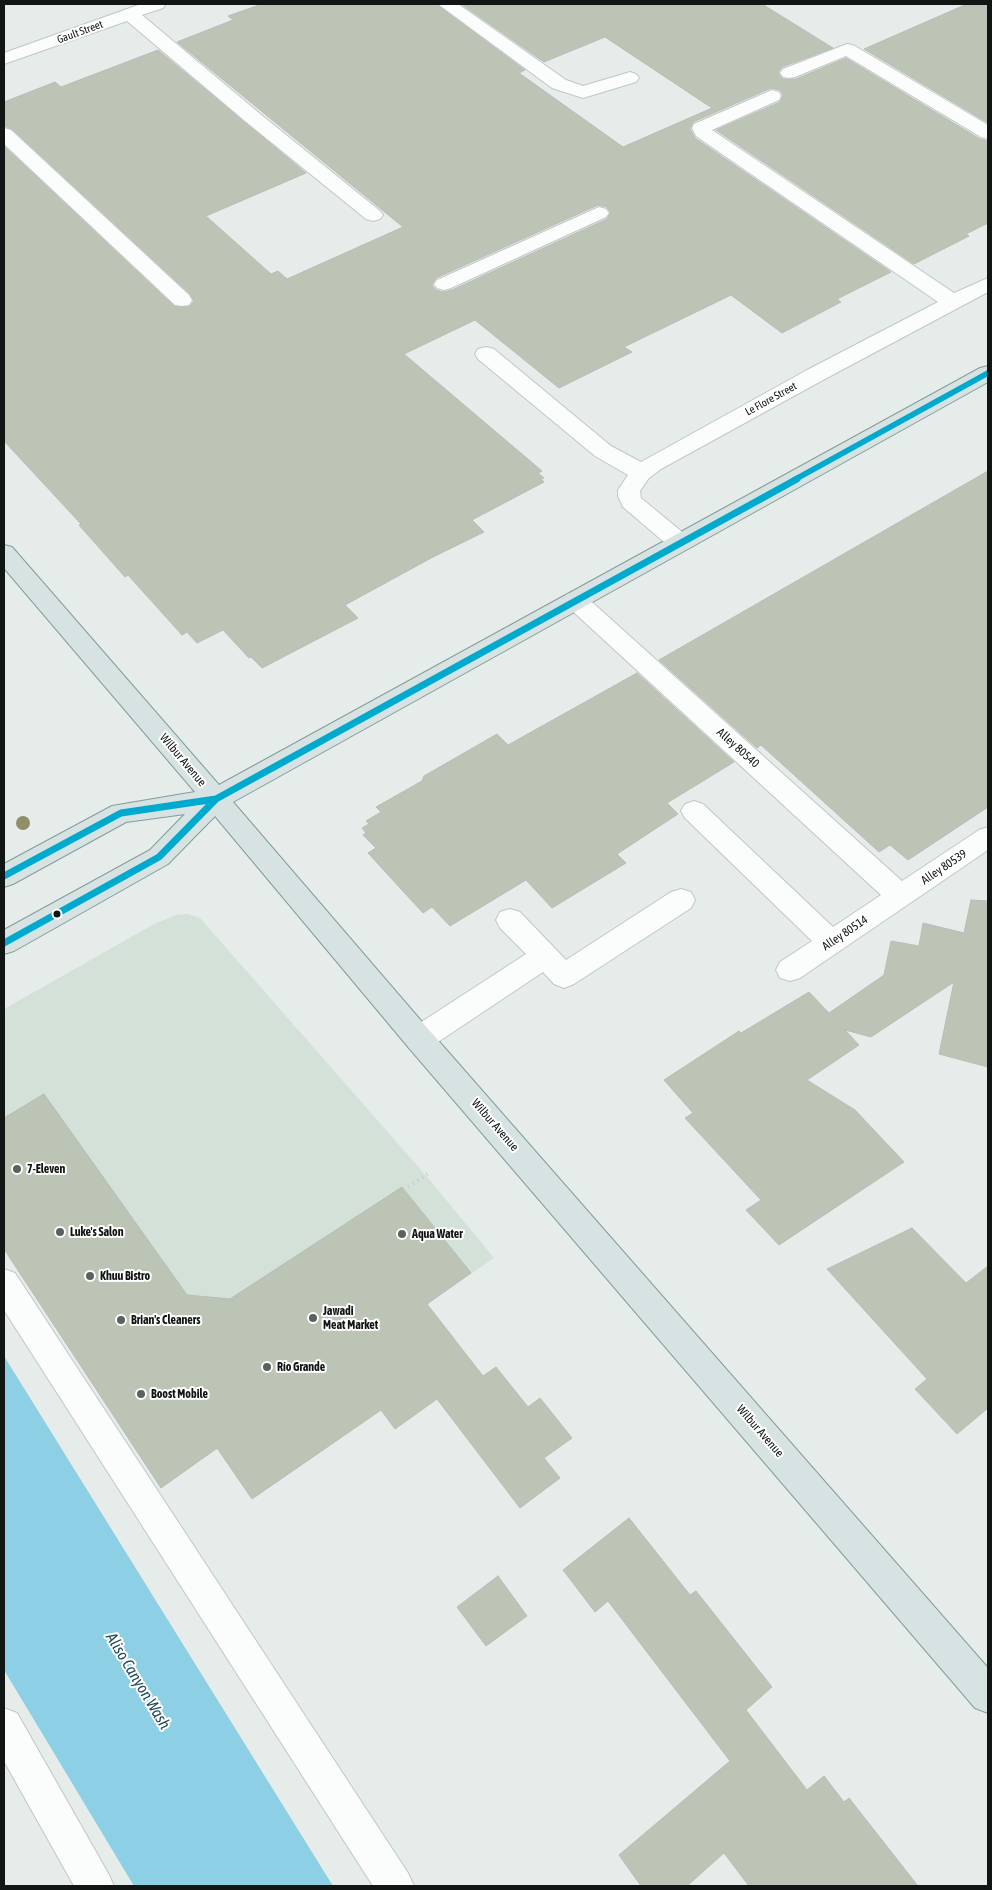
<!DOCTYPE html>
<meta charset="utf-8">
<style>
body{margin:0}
#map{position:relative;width:992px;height:1890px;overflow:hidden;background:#e6ece9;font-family:"Asap Condensed",sans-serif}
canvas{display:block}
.frame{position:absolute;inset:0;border:5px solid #111513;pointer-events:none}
</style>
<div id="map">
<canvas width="992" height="1890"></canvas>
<div class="frame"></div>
</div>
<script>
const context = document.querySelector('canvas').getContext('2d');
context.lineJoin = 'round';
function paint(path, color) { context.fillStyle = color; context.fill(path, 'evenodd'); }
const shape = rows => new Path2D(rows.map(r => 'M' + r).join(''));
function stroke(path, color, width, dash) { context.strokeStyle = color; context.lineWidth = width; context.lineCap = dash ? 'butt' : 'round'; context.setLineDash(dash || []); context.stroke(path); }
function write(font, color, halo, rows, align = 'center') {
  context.font = font + ' "Asap Condensed",sans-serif'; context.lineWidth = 4; context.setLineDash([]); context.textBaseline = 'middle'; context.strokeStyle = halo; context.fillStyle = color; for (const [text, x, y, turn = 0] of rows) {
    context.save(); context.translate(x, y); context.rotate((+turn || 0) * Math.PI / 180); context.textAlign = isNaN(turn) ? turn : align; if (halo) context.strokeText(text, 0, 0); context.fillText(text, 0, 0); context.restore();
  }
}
paint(shape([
 [188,914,200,918,429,1179,494,1258,161,1488,4,1249,4,1009,154,924,176,915]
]), '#d4e1d9');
paint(shape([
 [4,1356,53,1435,333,1886,134,1886,4,1670]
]), '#8dcfe5');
const building = shape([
 [262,4,436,4,525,70,519,73,623,147,712,108,605,37,544,62,461,4,762,4,833,48,782,67,778,73,783,79,796,79,846,58,980,139,988,141,988,223,966,234,969,236,914,264,716,130,780,102,783,95,780,90,771,88,693,122,690,129,695,138,891,272,837,299,841,302,782,333,731,295,624,347,632,352,559,388,475,320,404,354,542,471,538,473,544,478,541,479,544,482,472,520,484,532,433,557,345,605,358,618,262,668,251,657,249,658,223,630,197,643,187,632,182,635,128,575,125,577,79,525,81,524,4,441,4,146,174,306,189,307,194,301,190,294,12,129,4,126,4,102,55,82,61,87,158,50,306,173,206,216,271,274,278,271,287,279,403,227,177,42,233,20,228,16,262,4],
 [598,205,607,207,610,212,607,219,452,290,443,292,436,290,432,285,436,278,598,205],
 [967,4,988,4,988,123,864,49,967,4],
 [988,471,988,807,908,860,890,845,879,852,761,745,757,748,659,660,988,471],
 [637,673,734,762,667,803,678,814,617,854,626,863,552,908,526,880,450,926,432,907,423,913,368,853,376,848,363,835,366,833,362,828,369,824,366,821,381,812,376,807,422,781,424,776,497,734,508,745,637,673],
 [971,900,988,901,988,1067,939,1054,954,982,871,1037,845,1030,859,1045,807,1080,855,1110,904,1162,779,1245,746,1210,761,1200,685,1118,693,1113,664,1080,739,1031,741,1033,809,992,829,1013,884,975,891,941,919,946,923,923,964,933,971,900],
 [44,1094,187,1295,230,1299,402,1187,471,1273,427,1304,483,1376,496,1367,528,1407,540,1398,572,1438,544,1458,560,1478,520,1508,437,1399,395,1429,381,1410,252,1499,217,1448,161,1488,4,1249,4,1118,44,1094],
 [912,1228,966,1283,988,1266,988,1408,957,1434,915,1389,927,1379,827,1269,912,1228],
 [629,1518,690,1595,696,1591,772,1687,746,1710,807,1790,824,1776,844,1802,849,1798,918,1886,749,1886,724,1853,687,1886,641,1886,619,1855,730,1761,608,1601,595,1612,563,1570,629,1518],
 [498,1576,527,1616,486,1646,457,1607,498,1576]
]);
paint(building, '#bcc4b5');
stroke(building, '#b8bcb8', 1);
const minor = shape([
 [141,4,166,4,163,8,142,15,259,113,380,211,383,215,380,219,373,221,366,219,245,121,127,21,4,64,4,53,141,4],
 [438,4,458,4,566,80,583,86,630,72,636,74,639,78,636,82,583,98,552,88,438,4],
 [847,44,853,45,988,125,988,139,981,137,846,56,795,77,789,78,783,77,780,73,783,69,847,44],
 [772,90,779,92,781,96,779,100,712,130,954,293,988,278,988,292,823,380,661,469,649,478,640,491,641,498,687,536,691,542,687,548,679,550,671,548,623,507,618,496,618,490,628,475,595,456,478,359,475,354,478,349,486,347,494,349,611,446,641,462,807,370,938,302,751,174,696,136,692,128,694,124,772,90],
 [4,128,11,130,189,295,192,300,189,305,182,306,175,305,4,144,4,128],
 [599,207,606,209,609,213,606,217,451,288,444,290,437,288,434,284,437,280,599,207],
 [575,592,583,594,902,881,979,830,988,827,988,850,800,978,790,981,780,978,776,970,780,962,812,941,685,818,681,811,685,804,694,801,703,804,833,927,881,895,567,606,563,600,567,594,575,592],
 [681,889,691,892,695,900,691,908,574,984,564,988,554,984,543,972,429,1048,419,1051,409,1048,405,1039,409,1030,526,954,500,928,496,920,500,912,510,909,520,912,566,960,671,892,681,889],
 [4,1269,15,1273,408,1873,414,1886,373,1886,4,1310,4,1269],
 [4,1708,17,1713,108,1873,114,1886,74,1886,4,1761,4,1708]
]);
const major = shape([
 [988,366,988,382,233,802,429,1030,988,1668,988,1713,975,1708,409,1048,215,816,168,864,14,951,4,954,4,930,150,850,185,814,126,822,13,884,4,887,4,864,112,806,195,792,4,568,4,545,12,547,219,785,980,368,988,366]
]);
stroke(minor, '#c2c6c4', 2);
stroke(major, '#849c9a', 2);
stroke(shape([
 [404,1190,430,1172]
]), '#c8cac9', 4, [1, 4.5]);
paint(minor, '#fbfcfc');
paint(major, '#d6e3e2');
stroke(shape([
 [794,480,988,373]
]), '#00a9ce', 5.5);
stroke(shape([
 [4,876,121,813,216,799],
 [4,943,159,857,216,799,797,479]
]), '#00a9ce', 7);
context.fillStyle = '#928d69';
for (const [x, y] of [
 [23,823]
]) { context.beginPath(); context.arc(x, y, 7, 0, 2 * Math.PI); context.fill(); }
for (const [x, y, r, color] of [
 [57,914,4.5,"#111513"],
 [17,1169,5,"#5c605e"],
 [60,1232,5,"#5c605e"],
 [402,1234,5,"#5c605e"],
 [90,1276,5,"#5c605e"],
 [313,1318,5,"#5c605e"],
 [121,1320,5,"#5c605e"],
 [267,1367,5,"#5c605e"],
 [141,1394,5,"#5c605e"]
]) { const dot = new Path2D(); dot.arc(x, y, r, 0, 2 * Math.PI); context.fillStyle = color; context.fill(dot); stroke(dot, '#fff', 2); }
write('11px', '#111513', '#fff', [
 ["Gault Street",80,32,-20],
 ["Le Flore Street",771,399,-29]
]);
write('12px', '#111513', '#fff', [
 ["Alley 80540",738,748,42],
 ["Wilbur Avenue",183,760,50],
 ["Alley 80539",944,867,-34],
 ["Alley 80514",845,933,-34],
 ["Wilbur Avenue",495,1125,49],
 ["Wilbur Avenue",760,1431,49]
]);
write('bold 12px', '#111513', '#fff', [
 ["7-Eleven",27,1169],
 ["Luke's Salon",70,1232],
 ["Aqua Water",412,1234],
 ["Khuu Bistro",100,1276],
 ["Jawadi",323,1311],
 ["Meat Market",323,1325],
 ["Brian's Cleaners",131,1320],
 ["Río Grande",277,1367],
 ["Boost Mobile",151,1394]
], 'left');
write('italic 16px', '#234b5a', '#fff', [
 ["Aliso Canyon Wash",138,1681,59]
]);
</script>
